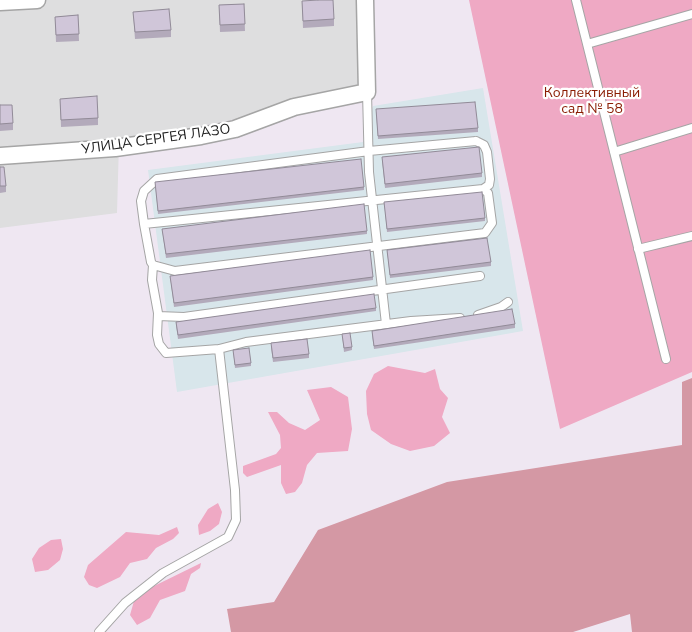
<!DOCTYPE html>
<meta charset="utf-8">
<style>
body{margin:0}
canvas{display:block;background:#efe7f2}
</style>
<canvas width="692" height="632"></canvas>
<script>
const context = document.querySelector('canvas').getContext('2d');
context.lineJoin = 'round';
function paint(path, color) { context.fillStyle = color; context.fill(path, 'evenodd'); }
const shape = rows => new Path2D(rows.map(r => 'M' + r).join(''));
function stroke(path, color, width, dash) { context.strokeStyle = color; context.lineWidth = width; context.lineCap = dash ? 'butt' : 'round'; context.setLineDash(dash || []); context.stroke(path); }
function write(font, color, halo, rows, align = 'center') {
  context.font = font + ' "Nunito Sans",sans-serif'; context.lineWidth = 4.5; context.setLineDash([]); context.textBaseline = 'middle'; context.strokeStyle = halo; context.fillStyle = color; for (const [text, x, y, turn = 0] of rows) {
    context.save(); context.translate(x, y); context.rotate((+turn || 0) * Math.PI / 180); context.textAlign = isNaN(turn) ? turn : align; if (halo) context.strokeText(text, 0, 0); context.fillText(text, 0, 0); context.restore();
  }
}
paint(shape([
 [0,0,365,0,367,92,119,143,117,213,0,228]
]), '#dededf');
paint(shape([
 [483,88,523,331,177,392,148,170,363,142,373,106]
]), '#d8e6eb');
paint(shape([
 [469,0,692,0,692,372,560,429],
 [388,366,425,373,435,369,440,389,448,398,442,417,450,433,434,446,410,451,391,444,371,430,367,414,366,391,374,374],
 [331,387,348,397,352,429,348,451,317,453,307,465,302,483,295,492,286,494,281,483,281,465,247,477,243,473,243,466,276,454,281,448,280,435,268,412,277,412,289,423,305,430,320,420,307,390],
 [218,503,222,512,219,524,210,531,199,535,198,525,208,509],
 [177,527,179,533,173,539,156,548,147,559,130,563,120,577,97,588,89,585,84,577,88,565,126,532,159,535],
 [61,539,63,549,60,560,48,570,35,572,32,559,39,548,51,540],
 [201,563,200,568,191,574,185,591,160,600,150,618,137,625,130,615,134,601,150,588]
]), '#efa9c4');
paint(shape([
 [692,378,692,632,632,632,630,614,573,632,231,632,227,609,274,602,318,530,447,482,682,445,682,382]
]), '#d498a4');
const lane = shape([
 [576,0,666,359],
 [587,44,692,14],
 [367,92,369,172,386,324],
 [476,141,484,145,487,152,490,179,489,185,483,189,144,224,141,201,144,191,157,179,369,151,476,141],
 [614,152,692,128],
 [144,224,151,262,153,265,175,271,485,233,492,223,488,193,483,189],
 [638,249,692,236],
 [153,265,152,280,158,313,157,335,159,344,166,353,219,349,246,342,411,321,460,318],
 [478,315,501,307,508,302],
 [158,316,184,317,480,276],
 [99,632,125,603,163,573,228,537,236,520,235,490,219,349]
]);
const street = shape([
 [0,2,37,0],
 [0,156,115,148,201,136,235,129,294,107,367,92,365,0]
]);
stroke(lane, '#a5a5a5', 10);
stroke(street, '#a5a5a5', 19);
stroke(lane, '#fff', 8);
stroke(street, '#fff', 16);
paint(shape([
 [302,1,334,19,334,26,303,28],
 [244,4,245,31,220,32,219,5],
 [133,12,171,30,171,37,135,39],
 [78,15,79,41,56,42,55,17],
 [60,99,98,118,98,125,61,127],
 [0,105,13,123,13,130,0,131],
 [376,112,478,128,478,132,378,139],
 [382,160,482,173,482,177,385,188],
 [0,167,6,186,6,192,0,193],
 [155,182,364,187,364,190,158,214],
 [384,202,485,218,485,221,387,232],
 [162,229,367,231,367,234,166,258],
 [387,250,491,262,491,266,390,278],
 [170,276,373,277,373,280,174,307],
 [376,308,376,311,178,339,176,325,176,322],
 [515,324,515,328,374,349,372,335,372,331],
 [342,334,352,347,352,350,344,352],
 [271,347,309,354,309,358,273,362],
 [233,350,251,363,251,366,235,368]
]), '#b3aabb');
const building = shape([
 [318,0,333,0,334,19,303,21,302,1,318,0],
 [244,4,245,24,220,25,219,5,244,4],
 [169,9,171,30,135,32,133,12,169,9],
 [78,15,79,34,56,35,55,17,78,15],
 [97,96,98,118,61,120,60,99,97,96],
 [475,102,478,128,378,136,376,109,475,102],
 [0,105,12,105,13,123,0,124,0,105],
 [479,147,482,173,385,184,382,157,479,147],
 [361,159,364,187,158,211,155,182,361,159],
 [0,167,4,167,6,186,0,186,0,167],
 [482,192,485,218,387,229,384,202,482,192],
 [364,204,367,231,166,254,162,229,364,204],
 [487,238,491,262,390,275,387,250,487,238],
 [370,250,373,277,174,303,170,276,370,250],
 [374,294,376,308,178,335,176,322,374,294],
 [512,309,515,324,374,346,372,331,512,309],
 [350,333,352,347,344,348,342,334,350,333],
 [307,339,309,354,273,358,271,343,307,339],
 [249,348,251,363,235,365,233,350,249,348]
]);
paint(building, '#d0c6d9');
stroke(building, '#928b98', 1);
write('14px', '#8a1d03', '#fff', [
 ["Коллективный",592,94],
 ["сад № 58",592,110]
]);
write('14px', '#212121', '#fff', [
 ["УЛИЦА СЕРГЕЯ ЛАЗО",156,140,-8]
]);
</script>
